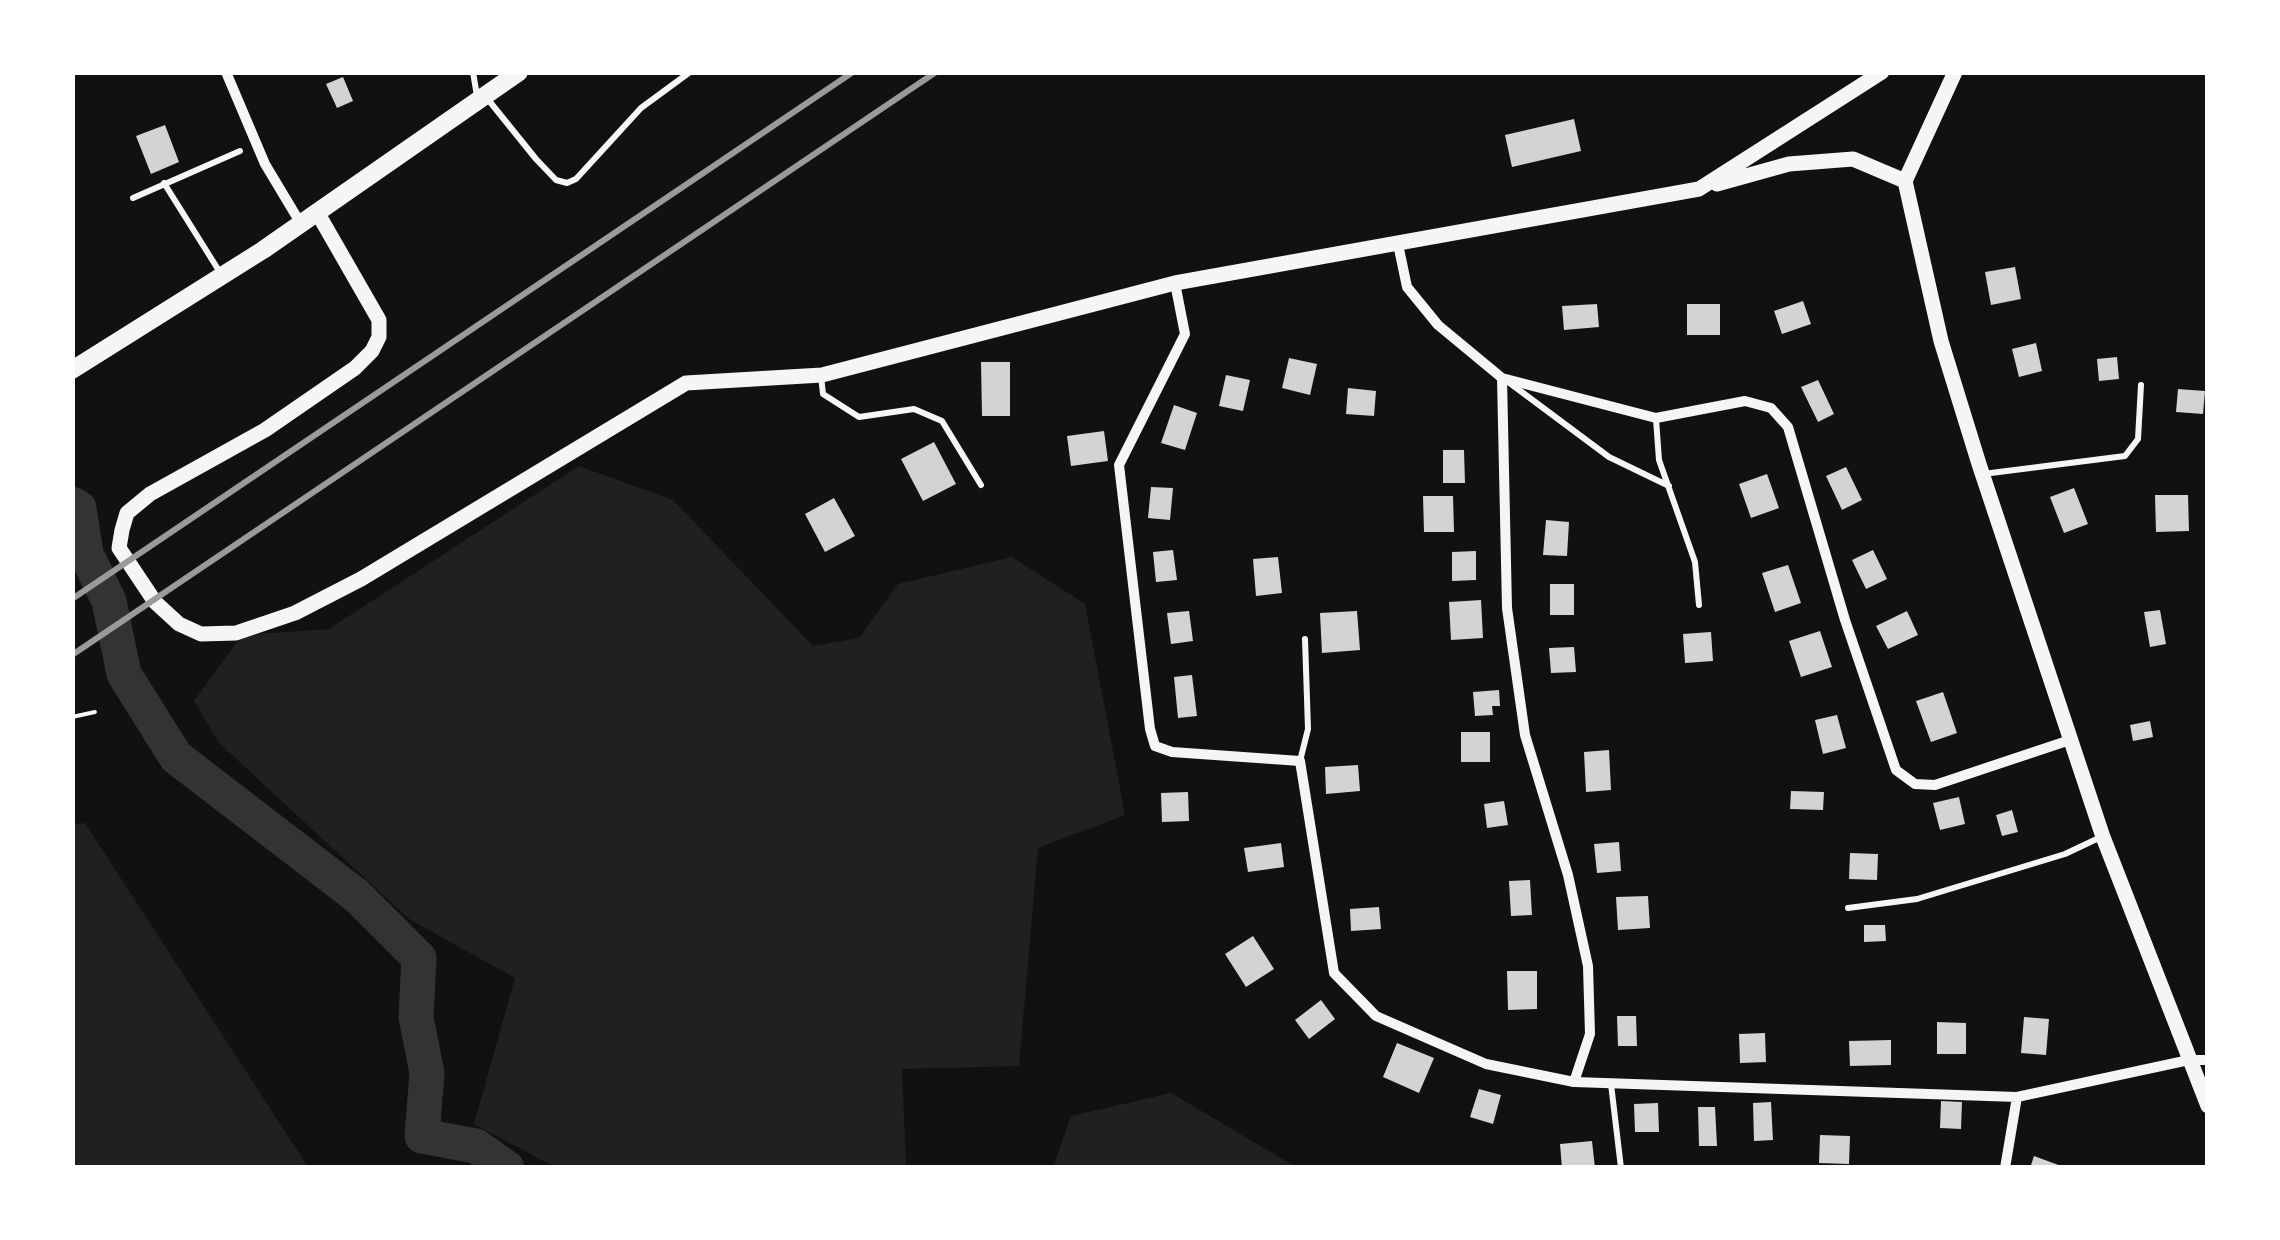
<!DOCTYPE html>
<style>
body{margin:0}
#map{position:relative;width:2280px;height:1240px;overflow:hidden;background:#111;font-family:Lora,serif}
canvas{display:block}
.frame{position:absolute;inset:0;border:75px solid #fff;pointer-events:none}
</style>
<div id="map">
<canvas width="2280" height="1240"></canvas>
<div class="frame"></div>
</div>
<script>
const context = document.querySelector('canvas').getContext('2d');
context.lineJoin = 'round';
function paint(path, color) { context.fillStyle = color; context.fill(path, 'evenodd'); }
const shape = rows => new Path2D(rows.map(r => 'M' + r).join(''));
function stroke(path, color, width, dash) { context.strokeStyle = color; context.lineWidth = width; context.lineCap = dash ? 'butt' : 'round'; context.setLineDash(dash || []); context.stroke(path); }
paint(shape([
 [579,466,673,500,813,646,859,638,898,584,1012,557,1085,604,1125,815,1038,848,1019,1066,902,1069,906,1167,555,1167,474,1124,515,978,409,919,219,743,194,701,242,635,329,629],
 [85,823,308,1167,73,1167,72,824],
 [1171,1093,1296,1167,1053,1167,1071,1116]
]), '#202020');
stroke(shape([
 [72,504,79,508,86,554,109,601,124,674,176,757,357,896,419,958,416,1017,427,1073,422,1136,476,1146,507,1168]
]), '#333', 35);
paint(shape([
 [343,77,353,101,337,108,326,84],
 [1574,119,1581,151,1512,167,1505,135],
 [165,125,179,162,151,174,136,136],
 [2015,267,2021,299,1991,305,1985,272],
 [1803,301,1811,324,1782,334,1774,311],
 [1597,304,1599,327,1564,330,1562,306],
 [1687,304,1720,304,1720,335,1687,335],
 [2036,343,2042,371,2019,377,2012,349],
 [2117,357,2119,379,2099,381,2097,359],
 [1289,358,1317,364,1310,395,1282,388],
 [981,362,1010,362,1010,416,982,416],
 [1226,375,1250,380,1243,411,1219,406],
 [1818,380,1834,414,1818,422,1801,387],
 [1348,388,1376,391,1374,416,1346,414],
 [2178,389,2205,391,2203,414,2176,412],
 [1174,405,1197,413,1185,450,1161,443],
 [1104,431,1108,461,1071,466,1067,436],
 [934,442,956,484,923,501,901,459],
 [1443,450,1464,450,1465,483,1443,483],
 [1846,467,1862,500,1842,510,1826,476],
 [1767,474,1779,508,1751,518,1739,484],
 [1151,487,1173,488,1170,520,1148,518],
 [2074,488,2088,524,2064,533,2050,497],
 [2155,495,2188,495,2189,531,2156,532],
 [1423,496,1453,496,1454,532,1424,532],
 [834,498,855,536,825,552,805,514],
 [1546,520,1569,522,1567,556,1543,555],
 [1173,550,1177,580,1156,582,1153,552],
 [1873,550,1887,579,1866,589,1852,560],
 [1476,551,1476,580,1452,581,1452,552],
 [1278,557,1282,593,1256,596,1253,559],
 [1788,565,1801,603,1775,612,1762,573],
 [1550,584,1574,584,1574,615,1550,615],
 [1481,600,1483,638,1451,640,1449,602],
 [2160,610,2166,644,2150,647,2144,612],
 [1189,611,1193,641,1171,644,1167,613],
 [1357,611,1360,650,1322,653,1320,613],
 [1907,611,1918,635,1888,649,1876,626],
 [1820,631,1832,667,1801,677,1789,641],
 [1711,632,1713,661,1685,663,1683,634],
 [1574,647,1576,672,1551,673,1549,648],
 [1192,675,1197,716,1178,718,1174,677],
 [1499,690,1500,706,1492,706,1493,715,1475,716,1473,692],
 [1943,692,1957,733,1931,742,1916,701],
 [1837,715,1846,748,1823,754,1815,720],
 [2150,721,2153,737,2133,741,2130,725],
 [1461,732,1490,732,1490,762,1461,762],
 [1609,750,1611,790,1586,792,1584,752],
 [1358,765,1360,791,1326,794,1325,767],
 [1791,791,1824,792,1823,810,1790,809],
 [1188,792,1189,821,1162,822,1161,793],
 [1959,797,1965,824,1940,830,1933,803],
 [1504,801,1508,825,1487,828,1484,804],
 [2012,810,2018,832,2002,836,1996,815],
 [1619,842,1621,871,1597,873,1594,844],
 [1281,843,1284,867,1248,872,1244,848],
 [1850,853,1878,854,1877,880,1849,879],
 [1530,880,1532,915,1511,916,1509,881],
 [1648,896,1650,928,1618,930,1616,897],
 [1379,907,1381,929,1351,931,1350,909],
 [1864,925,1885,925,1886,941,1864,942],
 [1253,936,1274,969,1246,987,1225,954],
 [1507,971,1537,971,1537,1009,1508,1010],
 [1321,1000,1335,1019,1309,1039,1295,1020],
 [1617,1016,1636,1016,1637,1046,1618,1046],
 [2024,1017,2049,1019,2046,1055,2021,1053],
 [1937,1022,1966,1023,1966,1054,1937,1054],
 [1765,1033,1766,1062,1740,1063,1739,1034],
 [1891,1040,1891,1065,1850,1066,1849,1041],
 [1397,1043,1434,1058,1419,1093,1383,1077],
 [1479,1089,1501,1095,1493,1124,1470,1117],
 [1941,1101,1962,1102,1961,1129,1940,1128],
 [1771,1102,1773,1140,1754,1141,1753,1103],
 [1658,1103,1659,1132,1635,1132,1634,1104],
 [1698,1107,1715,1107,1717,1146,1699,1146],
 [1820,1135,1850,1136,1849,1164,1819,1163],
 [1592,1141,1595,1168,1562,1168,1560,1144],
 [2034,1156,2064,1167,2064,1168,2030,1168]
]), '#d3d3d3');
stroke(shape([
 [72,717,95,712]
]), '#f5f5f5', 4);
stroke(shape([
 [473,72,477,96],
 [486,97,536,159,556,180,567,183,576,179,641,108,690,72],
 [164,183,221,274],
 [133,198,240,151],
 [821,376,823,394,859,417,914,409,942,421,981,485],
 [1507,381,1609,457,1669,486],
 [1656,419,1659,460,1695,562,1699,605],
 [1983,474,2125,456,2138,439,2141,385],
 [1300,761,1308,729,1305,639],
 [1848,908,1917,899,2065,854,2101,837],
 [1611,1084,1621,1168]
]), '#f5f5f5', 6);
stroke(shape([
 [226,72,265,164,301,224],
 [1398,244,1407,287,1438,325,1502,378,1507,608,1525,735,1568,875,1588,966,1590,1034,1574,1082],
 [1175,283,1185,334,1119,465,1150,729,1155,746,1172,752,1300,761,1334,973,1376,1016,1486,1064,1574,1082,2017,1097,2189,1060,2208,1060],
 [1502,378,1656,418,1745,401,1771,408,1788,427,1845,620,1896,770,1915,784,1935,785,2070,740],
 [2005,1168,2017,1097]
]), '#f5f5f5', 10);
stroke(shape([
 [1905,181,1941,341,1979,464,2103,837,2208,1106],
 [1905,181,1955,72],
 [1717,184,1789,164,1853,159,1905,181],
 [317,212,379,320,379,337,372,351,355,368,265,430,150,494,127,513,122,530,119,548,155,602,179,624,201,634,236,633,295,613,361,579,686,383,822,375,1175,283,1699,189,1882,72]
]), '#f5f5f5', 15);
stroke(shape([
 [72,370,263,250,519,72]
]), '#f5f5f5', 18);
stroke(shape([
 [72,599,853,72],
 [72,655,936,72]
]), '#9a9a9a', 6);
</script>
